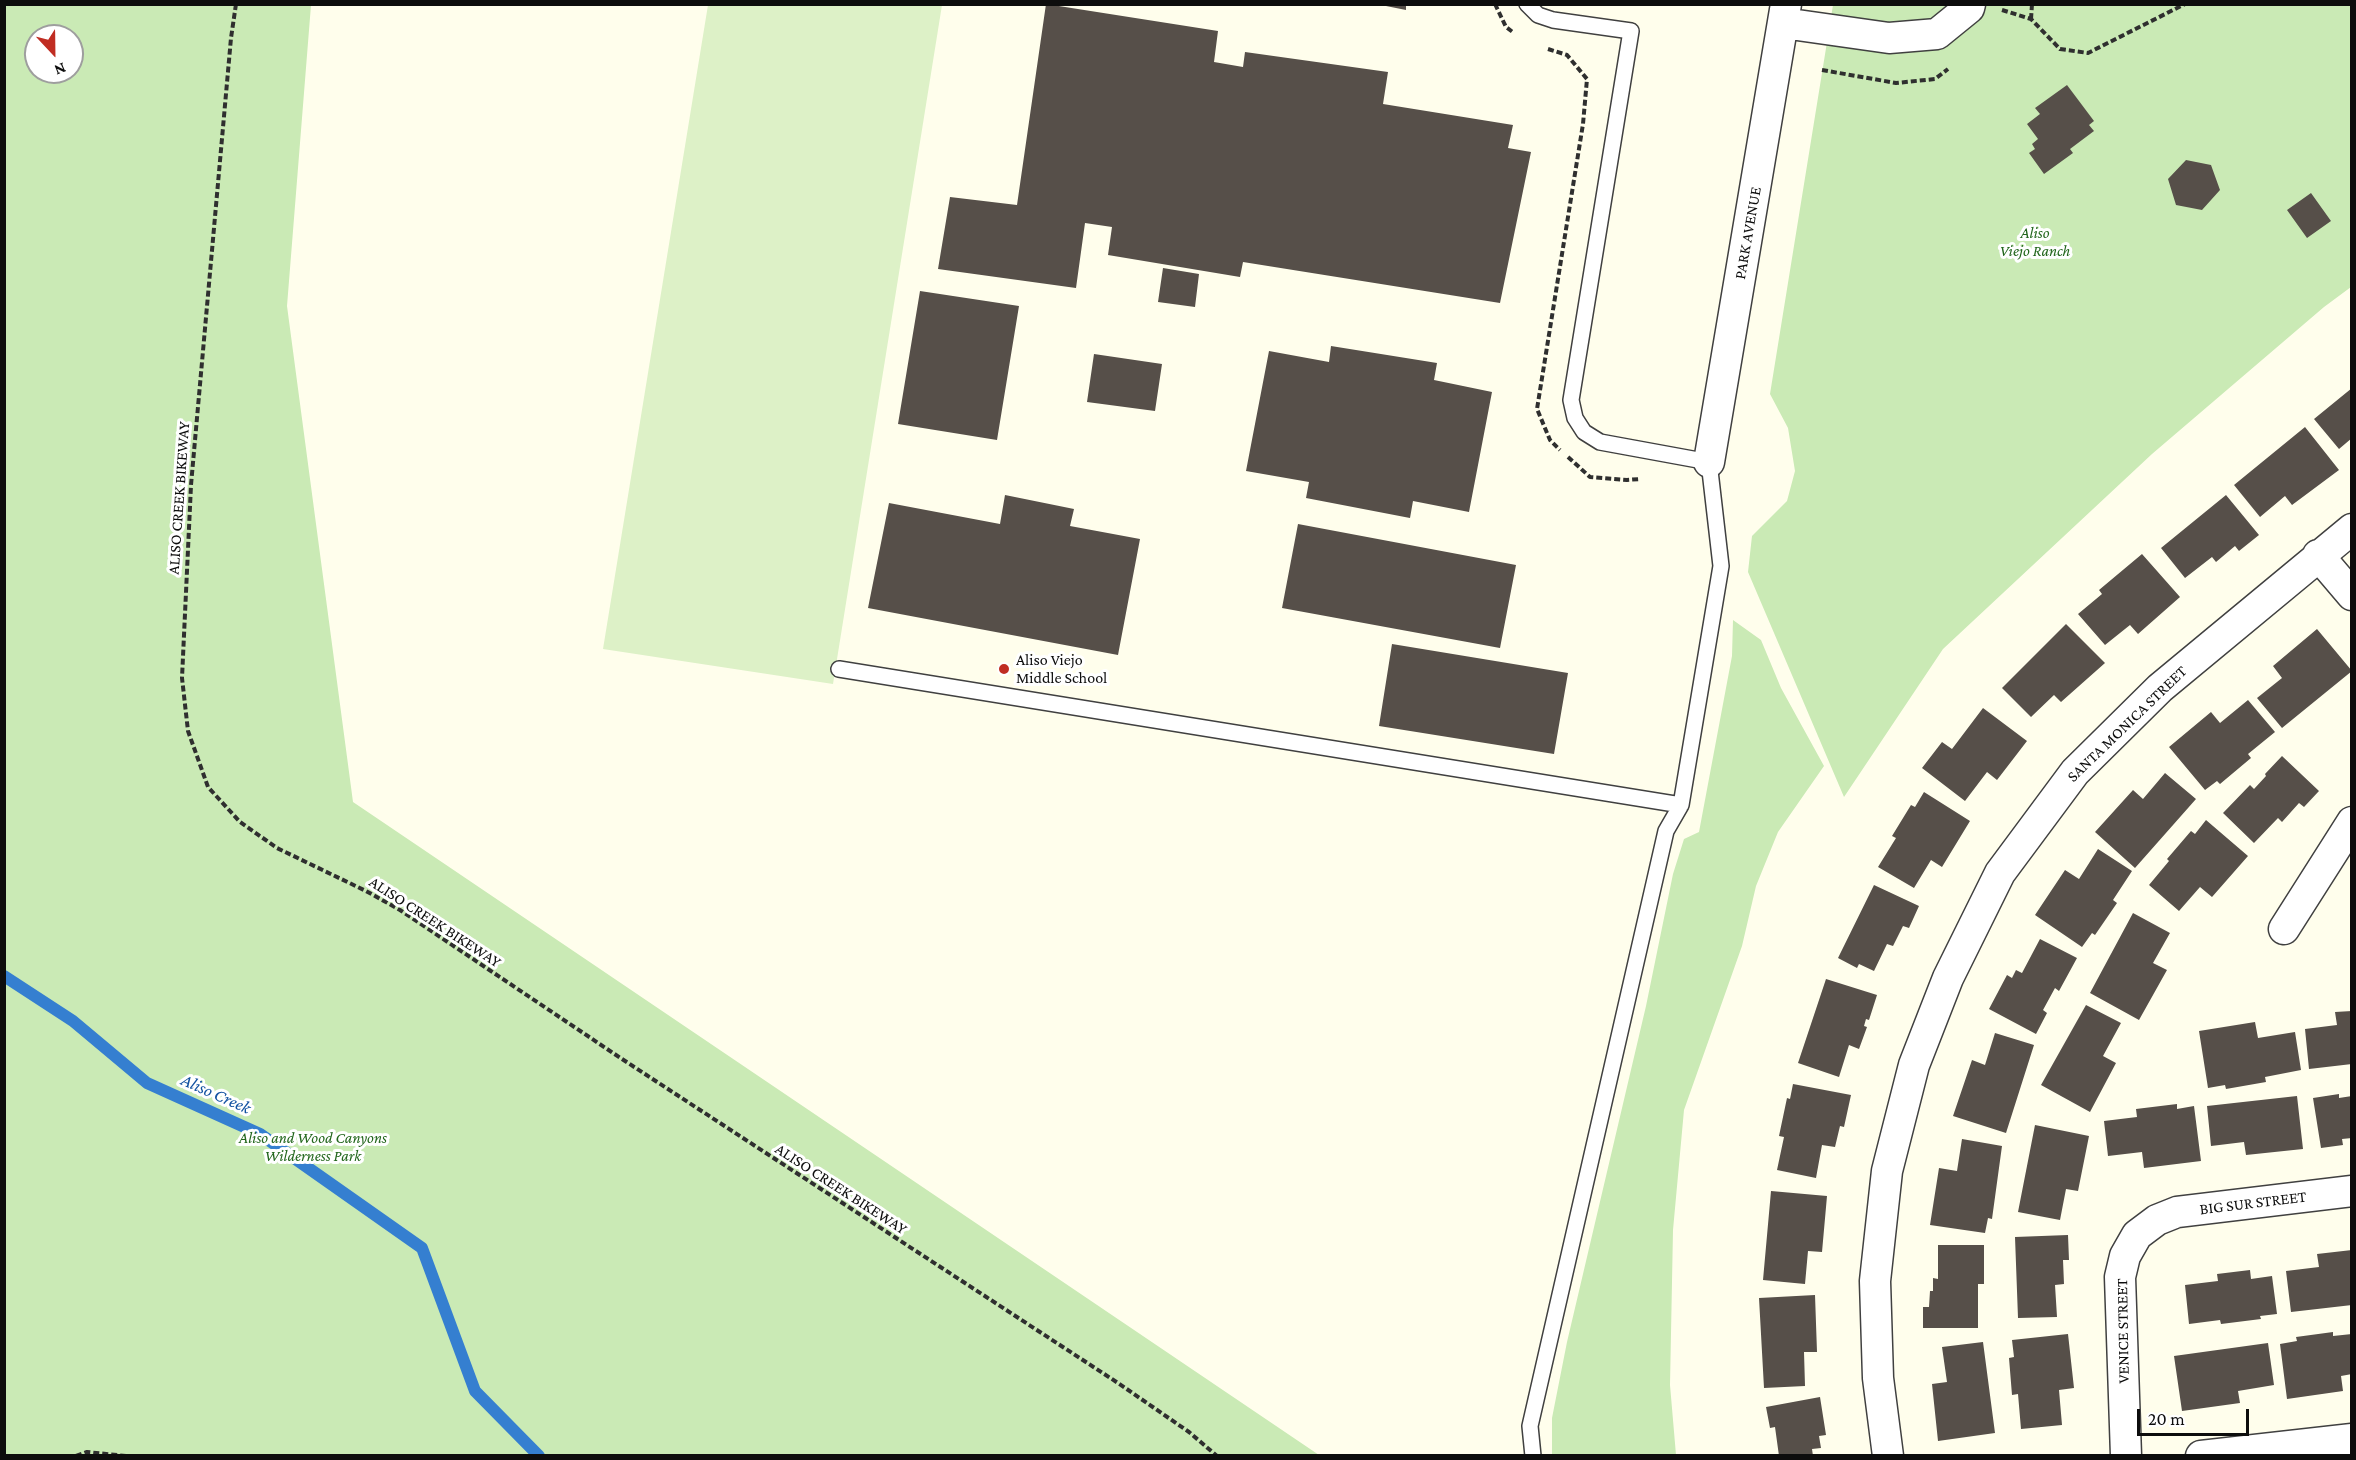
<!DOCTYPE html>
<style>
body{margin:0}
#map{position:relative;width:2356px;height:1460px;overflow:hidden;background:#fffeec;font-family:"Crimson Pro",serif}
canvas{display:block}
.frame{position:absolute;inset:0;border:6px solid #0d0d0d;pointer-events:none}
.north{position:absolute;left:24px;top:24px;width:60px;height:60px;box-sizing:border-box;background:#fff;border:2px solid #9e9e9e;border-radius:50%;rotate:158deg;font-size:16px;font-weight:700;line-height:24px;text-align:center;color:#0d0d0d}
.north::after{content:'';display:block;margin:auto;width:21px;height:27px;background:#c02d22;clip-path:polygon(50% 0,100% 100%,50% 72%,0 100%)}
.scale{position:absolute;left:2137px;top:1409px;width:112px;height:27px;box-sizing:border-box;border:3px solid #0d0d0d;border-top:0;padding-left:8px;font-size:18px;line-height:21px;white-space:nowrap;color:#0d0d0d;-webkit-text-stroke:4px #fff;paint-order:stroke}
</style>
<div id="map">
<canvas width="2356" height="1460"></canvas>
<div class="frame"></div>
<div class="north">N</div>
<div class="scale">20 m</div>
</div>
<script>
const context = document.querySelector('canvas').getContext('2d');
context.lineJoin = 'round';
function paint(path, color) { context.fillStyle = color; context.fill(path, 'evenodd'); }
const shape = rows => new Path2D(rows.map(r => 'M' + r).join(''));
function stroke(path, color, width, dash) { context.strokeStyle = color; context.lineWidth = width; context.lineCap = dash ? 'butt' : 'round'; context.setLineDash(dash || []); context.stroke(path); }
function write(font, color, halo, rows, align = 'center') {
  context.font = font + ' "Crimson Pro",serif'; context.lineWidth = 6; context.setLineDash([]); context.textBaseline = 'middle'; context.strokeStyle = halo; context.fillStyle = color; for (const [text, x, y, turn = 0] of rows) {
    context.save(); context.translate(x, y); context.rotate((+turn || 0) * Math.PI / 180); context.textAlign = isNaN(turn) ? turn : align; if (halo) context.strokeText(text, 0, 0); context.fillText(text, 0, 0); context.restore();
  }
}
paint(shape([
 [5,4,311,5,287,306,353,802,1319,1455,5,1455],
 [36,36,72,36,72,72,36,72],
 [1833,5,2351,5,2351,287,2324,307,2152,454,1943,649,1844,797,1748,572,1752,536,1787,501,1795,471,1788,428,1770,394],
 [1733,620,1761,640,1781,688,1824,766,1778,832,1756,886,1742,946,1684,1110,1673,1230,1670,1385,1676,1455,1552,1455,1552,1418,1567,1342,1646,1006,1673,874,1684,839,1699,832,1732,656]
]), '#caeab5');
paint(shape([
 [708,5,942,5,833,684,603,649]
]), '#ddf1c7');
stroke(shape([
 [4,976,73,1021,147,1083,260,1134,422,1248,475,1391,539,1456]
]), '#357fd0', 12);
paint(shape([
 [1046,4,1218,31,1214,62,1243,67,1245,52,1388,72,1383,104,1513,125,1508,148,1531,152,1500,303,1243,262,1240,277,1108,255,1112,227,1085,223,1076,288,938,269,950,197,1017,205],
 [1376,4,1406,4,1406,10],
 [2067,85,2094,121,2089,125,2094,131,2070,149,2073,153,2044,174,2029,153,2035,149,2032,144,2038,139,2027,124,2040,114,2035,108],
 [2186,160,2211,165,2220,190,2202,210,2176,205,2168,179],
 [2311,193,2331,221,2307,238,2287,210],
 [1163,268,1199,274,1195,307,1158,302],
 [920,291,1019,306,997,440,898,424],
 [1331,346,1437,363,1434,380,1492,392,1469,512,1413,501,1410,518,1306,498,1309,482,1246,471,1269,351,1329,362],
 [1094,354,1162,364,1155,411,1087,402],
 [2352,388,2352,438,2339,449,2314,419],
 [2305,427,2339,470,2292,505,2285,496,2260,517,2234,485],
 [1005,495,1074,509,1070,526,1140,539,1118,655,868,608,889,503,1000,524],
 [2226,495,2259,535,2239,551,2235,546,2216,562,2212,557,2185,578,2161,548],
 [1298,524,1516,565,1500,648,1282,608],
 [2142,554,2180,597,2138,634,2130,625,2105,645,2078,614,2102,594,2099,590],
 [2066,624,2105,663,2061,702,2054,695,2031,717,2002,688],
 [2317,629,2352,671,2282,728,2257,698,2282,678,2273,666],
 [1392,644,1568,673,1554,754,1379,726],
 [2248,700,2275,732,2248,754,2251,758,2220,784,2217,781,2205,790,2169,747,2211,712,2220,723],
 [1983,708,2027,741,1997,780,1987,772,1965,801,1922,768,1942,742,1952,749],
 [2282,756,2319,791,2304,807,2299,803,2282,822,2278,818,2254,843,2223,813,2250,785,2254,789,2266,776,2265,774],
 [2165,773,2196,799,2135,868,2095,832,2133,790,2143,799],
 [1924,792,1970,821,1942,867,1931,860,1914,888,1878,867,1896,838,1892,836,1911,805,1915,807],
 [2206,820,2248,856,2212,897,2200,887,2179,911,2149,885,2169,861,2167,859,2191,831,2195,834],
 [2098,849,2132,871,2113,900,2117,903,2095,935,2092,933,2082,947,2035,915,2065,870,2079,879],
 [1874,885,1919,906,1909,928,1903,926,1893,946,1887,944,1874,971,1859,964,1857,968,1838,958],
 [2133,913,2170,933,2153,963,2167,970,2139,1020,2090,993],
 [2040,939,2077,958,2059,991,2055,988,2043,1010,2047,1013,2036,1034,1989,1009,2007,975,2012,978,2016,970,2022,973],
 [1826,979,1877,995,1869,1020,1866,1019,1864,1026,1867,1027,1859,1049,1849,1045,1839,1077,1798,1063],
 [2086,1005,2121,1023,2103,1056,2116,1063,2090,1112,2041,1085],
 [2352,1011,2352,1064,2309,1069,2305,1029,2337,1025,2335,1012],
 [2255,1022,2258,1038,2295,1032,2301,1070,2265,1077,2266,1082,2226,1089,2225,1085,2208,1088,2199,1031],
 [1995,1033,2034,1045,2006,1133,1953,1116,1972,1060,1985,1065],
 [1793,1084,1851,1095,1844,1127,1840,1126,1835,1147,1822,1145,1816,1178,1777,1170,1784,1137,1779,1136,1787,1098,1790,1099],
 [2339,1094,2339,1098,2352,1096,2352,1138,2342,1139,2343,1145,2321,1148,2313,1098],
 [2297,1096,2303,1149,2246,1155,2244,1142,2211,1146,2207,1106],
 [2177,1104,2177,1109,2194,1106,2201,1161,2144,1168,2142,1152,2108,1156,2104,1121,2137,1117,2136,1109],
 [2035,1125,2089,1136,2078,1191,2066,1189,2060,1220,2018,1212],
 [1962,1139,2002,1146,1992,1219,1988,1218,1985,1233,1930,1225,1939,1168,1957,1171],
 [1771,1191,1827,1196,1822,1252,1808,1251,1805,1284,1763,1280],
 [2068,1235,2069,1260,2063,1260,2064,1284,2055,1285,2057,1317,2018,1318,2015,1237],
 [1938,1245,1984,1245,1984,1284,1978,1284,1978,1328,1923,1328,1923,1307,1929,1307,1930,1291,1933,1291,1933,1278,1938,1279],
 [2352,1250,2352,1305,2291,1312,2286,1271,2319,1267,2317,1254],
 [2250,1270,2251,1279,2272,1276,2277,1314,2260,1316,2261,1319,2221,1324,2220,1320,2189,1324,2185,1285,2218,1281,2217,1274],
 [1815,1295,1817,1352,1804,1352,1805,1386,1764,1388,1759,1298],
 [2333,1332,2333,1336,2352,1334,2352,1374,2341,1376,2343,1391,2287,1399,2280,1344,2297,1341,2296,1337],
 [2068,1334,2074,1388,2059,1390,2062,1425,2021,1429,2018,1394,2012,1395,2009,1358,2014,1357,2012,1340],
 [1983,1342,1995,1433,1938,1441,1932,1384,1947,1382,1942,1347],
 [2268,1343,2274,1385,2238,1391,2240,1403,2182,1411,2174,1356],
 [1820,1397,1826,1435,1819,1436,1821,1448,1812,1449,1813,1456,1779,1456,1775,1427,1770,1428,1766,1407]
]), '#564f49');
const service = shape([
 [839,669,1681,805,1721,566,1709,462,1600,442,1584,432,1575,418,1571,400,1631,31,1553,20,1538,15,1527,4],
 [1533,1456,1530,1426,1666,831,1681,805]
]);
const minor = shape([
 [1783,23,1889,38,1937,34,1969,8,1970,4],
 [1709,462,1786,4],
 [2318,555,2352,595],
 [2284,929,2352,822],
 [1888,1456,1878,1378,1875,1281,1887,1171,1914,1065,1948,978,2000,873,2075,772,2160,688,2352,529],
 [2126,1456,2120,1277,2125,1256,2137,1235,2157,1220,2177,1212,2352,1191],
 [2201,1456,2352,1439]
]);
stroke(service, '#404040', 18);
stroke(minor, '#404040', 33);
stroke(shape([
 [236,4,231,38,191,485,182,678,188,731,208,787,240,822,277,848,366,891,400,910,622,1059,1118,1383,1189,1432,1217,1456],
 [1495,4,1506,27,1514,33],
 [2002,10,2031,19,2060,49,2088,53,2185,4],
 [2031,19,2032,4],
 [1548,49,1567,55,1587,79,1583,124,1537,409,1550,440,1560,450],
 [1822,70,1896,83,1935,79,1948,69],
 [1568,457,1590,477,1627,480,1640,479],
 [76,1456,87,1452,126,1456]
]), '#2f2f2f', 4, [6, 3]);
stroke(service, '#fff', 15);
stroke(minor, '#fff', 30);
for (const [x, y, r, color] of [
 [1004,669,6,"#c02d22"]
]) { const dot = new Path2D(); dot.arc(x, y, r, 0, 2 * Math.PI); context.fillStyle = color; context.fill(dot); stroke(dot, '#fff', 2); }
write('16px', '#0d0d0d', '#fff', [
 ["PARK AVENUE",1748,233,-80],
 ["ALISO CREEK BIKEWAY",179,498,-86],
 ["SANTA MONICA STREET",2127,724,-44],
 ["ALISO CREEK BIKEWAY",435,922,33],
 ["ALISO CREEK BIKEWAY",841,1189,33],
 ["BIG SUR STREET",2253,1203,-7],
 ["VENICE STREET",2123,1331,-91]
]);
write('italic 16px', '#22661c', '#fff', [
 ["Aliso",2035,233],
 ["Viejo Ranch",2035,251],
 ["Aliso and Wood Canyons",313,1138],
 ["Wilderness Park",313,1156]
]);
write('16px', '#0d0d0d', '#fff', [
 ["Aliso Viejo",1016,660],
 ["Middle School",1016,678]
], 'left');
write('italic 18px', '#1352a1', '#fff', [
 ["Aliso Creek",216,1094,24]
]);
</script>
